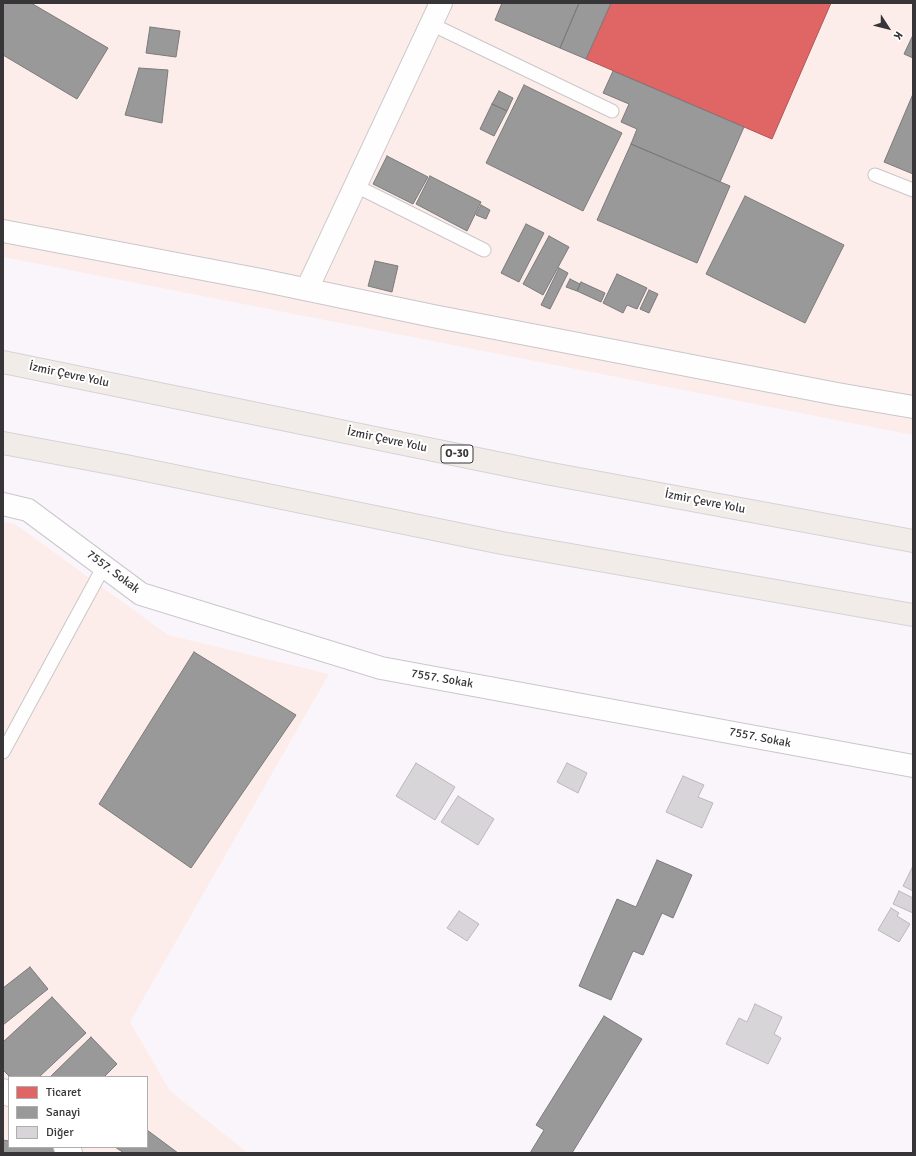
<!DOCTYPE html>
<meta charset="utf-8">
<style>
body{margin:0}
#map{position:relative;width:916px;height:1156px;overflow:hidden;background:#faf5fa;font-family:Signika,sans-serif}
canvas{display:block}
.frame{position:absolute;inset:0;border:4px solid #383538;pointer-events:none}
.legend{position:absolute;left:8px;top:1076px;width:140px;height:72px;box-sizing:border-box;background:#fff;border:1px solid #afaeaf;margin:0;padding:5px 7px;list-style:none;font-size:12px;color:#383538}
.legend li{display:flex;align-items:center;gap:8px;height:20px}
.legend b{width:20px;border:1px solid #afaeaf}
.north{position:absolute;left:868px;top:8px;width:40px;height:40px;-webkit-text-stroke:3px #fff;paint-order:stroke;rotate:126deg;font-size:11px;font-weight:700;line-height:16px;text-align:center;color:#383538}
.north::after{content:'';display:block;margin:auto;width:14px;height:18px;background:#383538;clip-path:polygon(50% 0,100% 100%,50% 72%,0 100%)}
</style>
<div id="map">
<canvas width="916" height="1156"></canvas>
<div class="frame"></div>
<ul class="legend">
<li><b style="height:11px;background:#e06666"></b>Ticaret</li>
<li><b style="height:11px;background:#999"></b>Sanayi</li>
<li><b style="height:11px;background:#d8d5d9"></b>Diğer</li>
</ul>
<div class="north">K</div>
</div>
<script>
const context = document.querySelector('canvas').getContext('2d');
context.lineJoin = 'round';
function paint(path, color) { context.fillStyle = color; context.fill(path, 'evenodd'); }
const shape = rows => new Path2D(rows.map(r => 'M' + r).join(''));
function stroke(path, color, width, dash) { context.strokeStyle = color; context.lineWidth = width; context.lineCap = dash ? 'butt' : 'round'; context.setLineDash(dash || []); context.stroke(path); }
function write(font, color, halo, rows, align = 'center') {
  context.font = font + ' Signika,sans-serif'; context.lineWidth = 4; context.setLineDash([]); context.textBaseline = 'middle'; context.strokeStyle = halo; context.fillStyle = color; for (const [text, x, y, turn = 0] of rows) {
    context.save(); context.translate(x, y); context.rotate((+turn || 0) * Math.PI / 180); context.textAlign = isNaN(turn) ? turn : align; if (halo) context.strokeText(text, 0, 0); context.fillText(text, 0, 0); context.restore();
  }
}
paint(shape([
 [3,3,913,3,913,435,3,257],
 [3,522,15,524,168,635,329,674,130,1022,170,1091,248,1153,3,1153],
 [9,1077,147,1077,147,1147,9,1147]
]), '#fdedea');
const shops = shape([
 [611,3,831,3,772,139,586,59,611,3]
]);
paint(shops, '#e06666');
stroke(shops, '#ae5758', 1);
const industry = shape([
 [3,3,31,3,108,48,77,99,3,55,3,3],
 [502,3,579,3,560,48,495,20,502,3],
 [579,3,611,3,586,59,560,48,579,3],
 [150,27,180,31,176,57,146,53,150,27],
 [913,35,913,58,904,54,913,35],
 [139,68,168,70,162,123,125,115,139,68],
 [613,71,744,127,720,182,631,144,637,129,621,122,629,104,603,93,613,71],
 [524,85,622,133,583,211,486,163,524,85],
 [499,91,513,98,507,111,492,104,499,91],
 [913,94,913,174,884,162,913,94],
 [492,104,507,111,494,136,480,129,492,104],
 [631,144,730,186,697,263,597,220,631,144],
 [387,156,428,177,413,204,373,184,387,156],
 [430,176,481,202,467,231,416,204,430,176],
 [745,196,844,245,805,323,706,274,745,196],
 [481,205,490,210,486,219,476,215,481,205],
 [526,224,544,233,519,282,501,273,526,224],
 [549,236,569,247,543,295,523,284,549,236],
 [375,261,398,266,392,292,368,286,375,261],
 [559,268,568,273,550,309,541,305,559,268],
 [617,274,647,288,637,309,627,305,623,313,603,303,617,274],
 [570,279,580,284,577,291,566,287,570,279],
 [581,282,605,293,601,302,577,291,581,282],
 [649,290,658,294,649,313,640,309,649,290],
 [194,652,296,715,191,868,99,804,194,652],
 [657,860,692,875,673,918,662,913,643,955,633,951,611,1000,579,986,617,899,636,907,657,860],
 [30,967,48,989,3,1025,3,988,30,967],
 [52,997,86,1033,39,1077,10,1077,3,1070,3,1042,52,997],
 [604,1016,642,1039,572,1153,530,1153,544,1130,536,1125,604,1016],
 [91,1037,117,1064,104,1077,50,1077,91,1037],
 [147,1130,178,1153,124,1153,115,1147,147,1147,147,1130],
 [3,1140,9,1141,9,1147,59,1147,61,1153,3,1153,3,1140]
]);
paint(industry, '#999');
stroke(industry, '#7c7b7c', 1);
const building = shape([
 [416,763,455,787,435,820,396,796,416,763],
 [567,763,587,773,578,793,557,782,567,763],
 [683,776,704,785,698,797,713,803,702,828,666,812,683,776],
 [458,796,494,819,478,845,441,822,458,796],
 [913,866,913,891,903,886,913,866],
 [899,891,913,898,913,913,893,904,899,891],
 [891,908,899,913,897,916,910,924,899,942,878,930,891,908],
 [459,911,479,924,467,941,447,928,459,911],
 [755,1004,782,1017,774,1034,781,1038,768,1064,726,1044,739,1018,747,1022,755,1004]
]);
paint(building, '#d8d5d9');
stroke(building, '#bab7bb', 1);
const service = shape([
 [431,24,612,111],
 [875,175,913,190],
 [356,186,484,250],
 [3,752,104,566]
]);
const minor = shape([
 [3,231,261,280,433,316,837,394,913,407],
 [307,289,441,3],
 [3,504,28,510,141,594,381,668,913,766],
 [3,1090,9,1095],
 [65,1147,71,1153]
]);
const motorway = shape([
 [3,362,546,473,913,541],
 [3,443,121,465,502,543,913,615]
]);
stroke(service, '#cac7ca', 15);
stroke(minor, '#cac7ca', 24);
stroke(motorway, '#d6d3d6', 24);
stroke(service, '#fefefe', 13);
stroke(minor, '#fefefe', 22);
stroke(motorway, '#f2ece9', 22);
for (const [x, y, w] of [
 [457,454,32]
]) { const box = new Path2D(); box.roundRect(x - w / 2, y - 9, w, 18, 3); context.fillStyle = '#fff'; context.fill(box); stroke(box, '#383538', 1); }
write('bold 11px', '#383538', null, [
 ["O-30",457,454]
]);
write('12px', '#383538', '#fff', [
 ["İzmir Çevre Yolu",69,375,12],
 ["İzmir Çevre Yolu",387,440,12],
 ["İzmir Çevre Yolu",705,502,11],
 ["7557. Sokak",113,572,37],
 ["7557. Sokak",442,679,10],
 ["7557. Sokak",760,738,11]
]);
</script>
